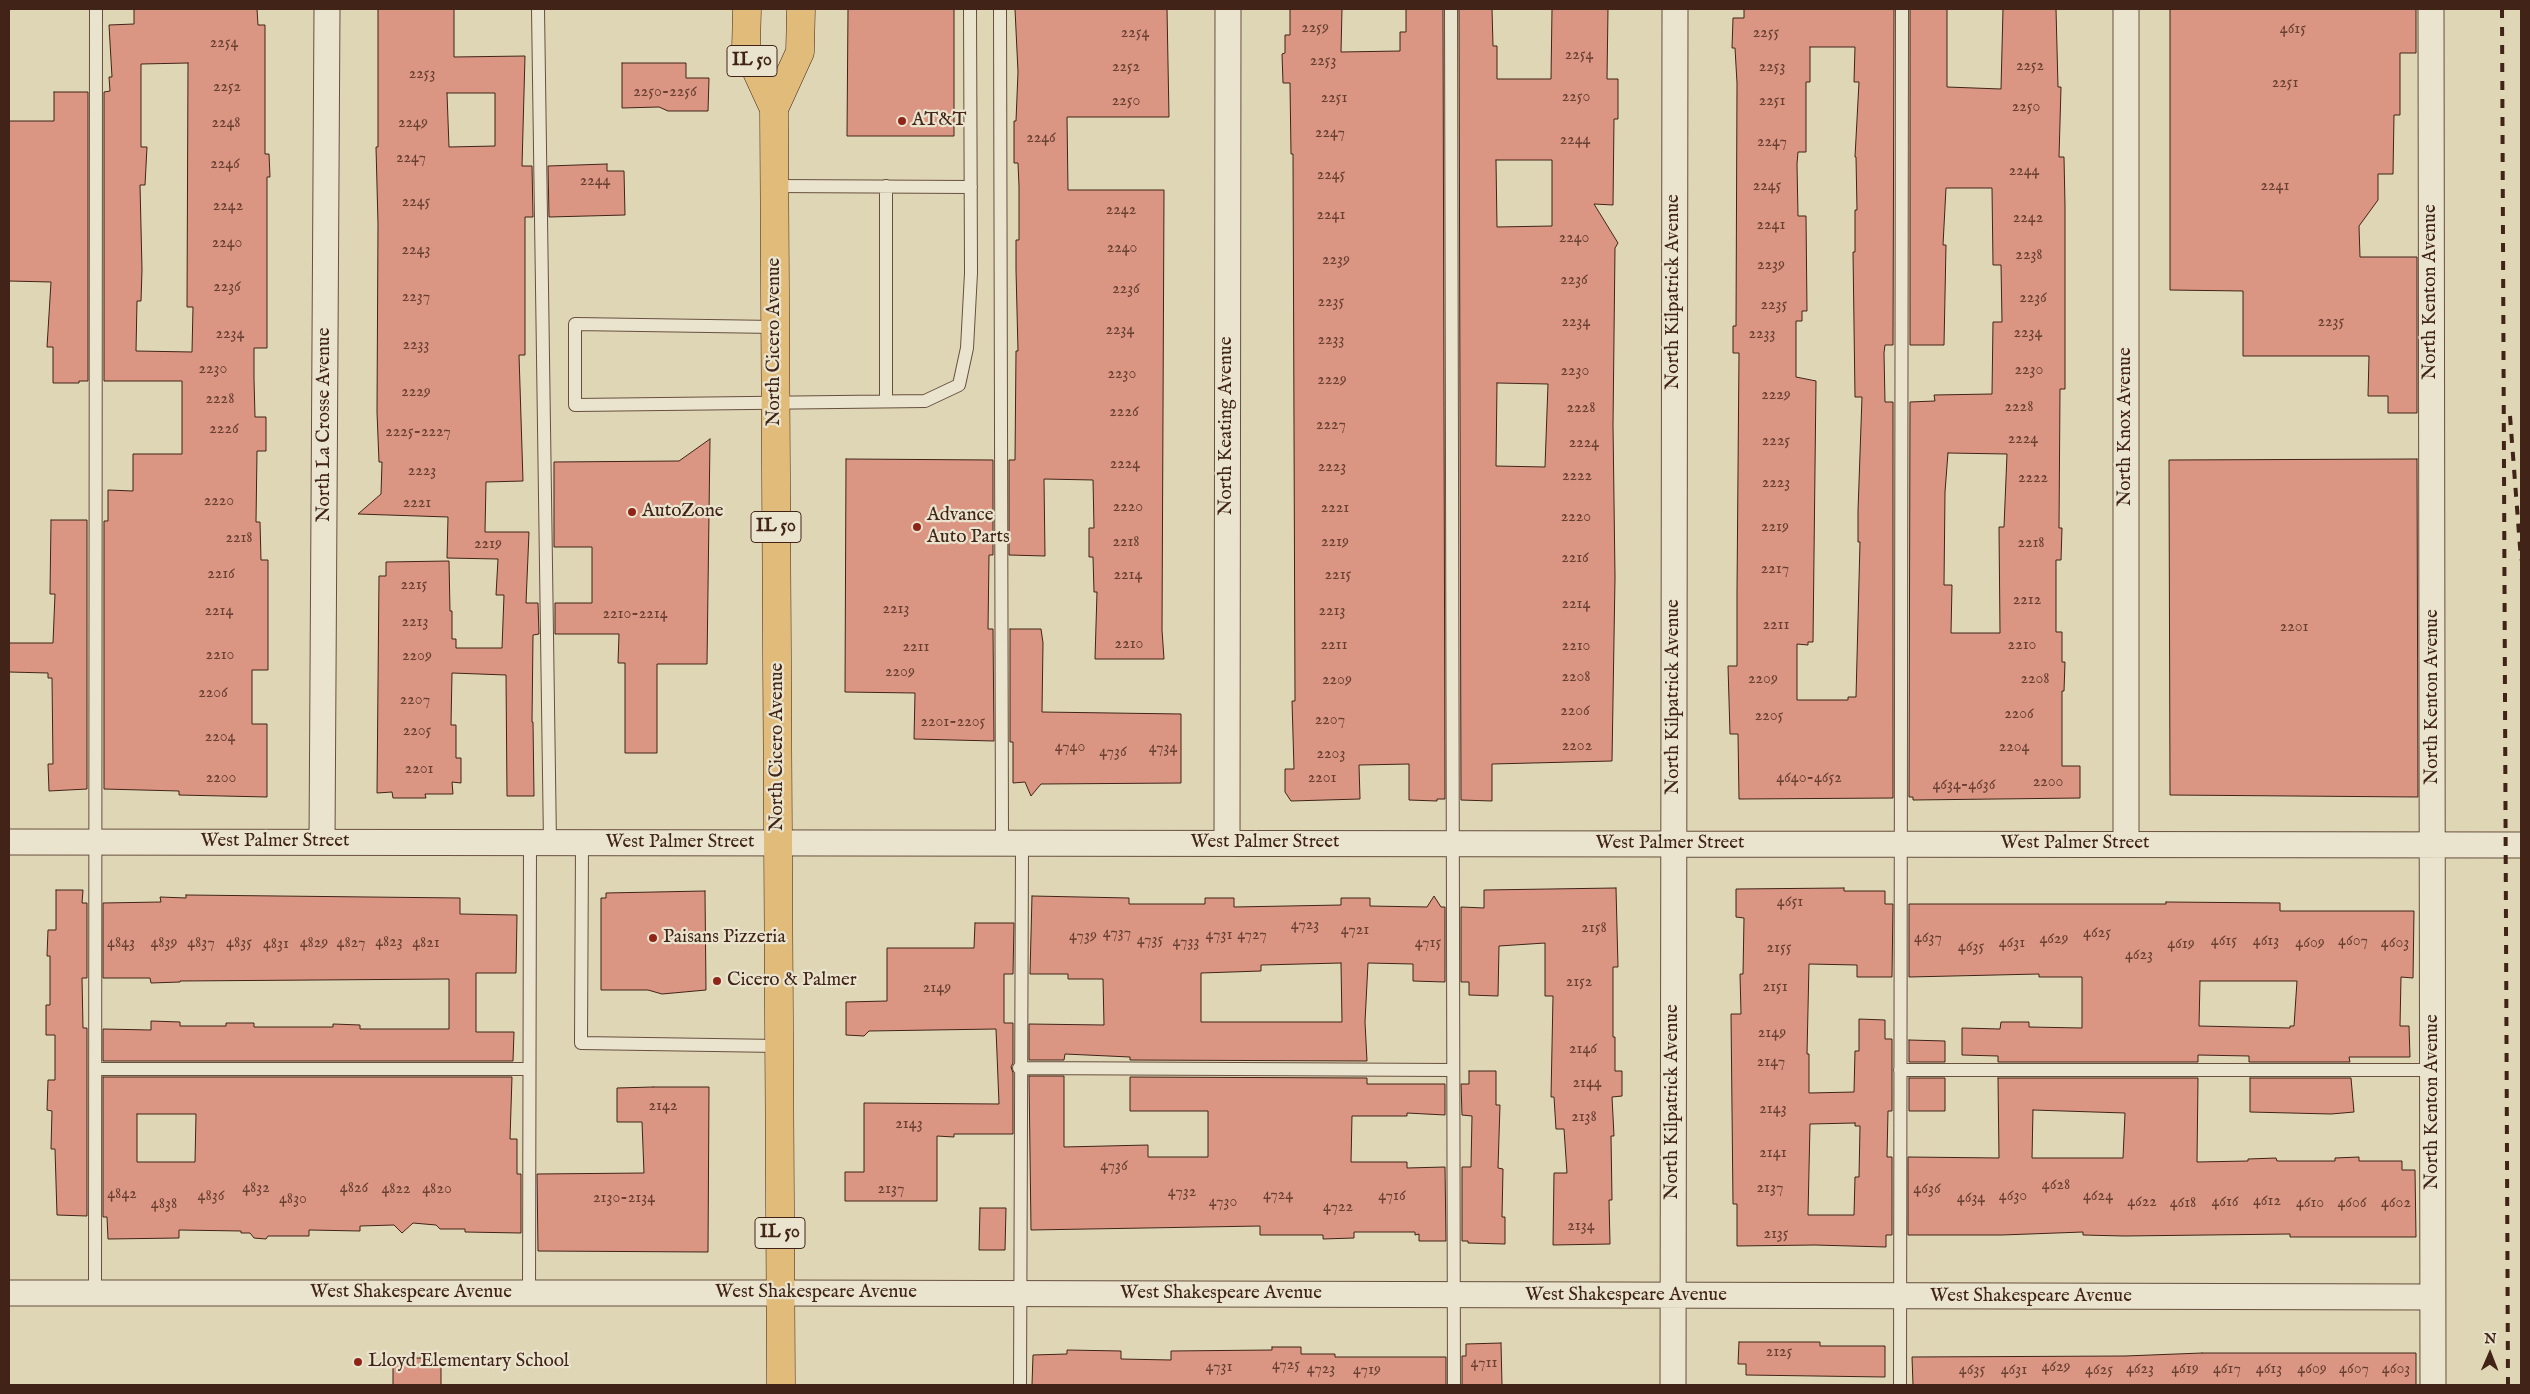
<!DOCTYPE html>
<style>
body{margin:0}
#map{position:relative;width:2530px;height:1394px;overflow:hidden;background:#dfd6b5;font-family:"IM FELL English",serif}
canvas{display:block}
.frame{position:absolute;inset:0;border:10px solid #412417;pointer-events:none}
.north{position:absolute;left:2465px;top:1329px;width:50px;height:50px;-webkit-text-stroke:4px #eae4cf;paint-order:stroke;rotate:1deg;font-size:14px;font-weight:700;line-height:20px;text-align:center;color:#412417}
.north::after{content:'';display:block;margin:auto;width:18px;height:22px;background:#412417;clip-path:polygon(50% 0,100% 100%,50% 72%,0 100%)}
</style>
<div id="map">
<canvas width="2530" height="1394"></canvas>
<div class="frame"></div>
<div class="north">N</div>
</div>
<script>
const context = document.querySelector('canvas').getContext('2d');
context.lineJoin = 'round';
function paint(path, color) { context.fillStyle = color; context.fill(path, 'evenodd'); }
const shape = rows => new Path2D(rows.map(r => 'M' + r).join(''));
function stroke(path, color, width, dash) { context.strokeStyle = color; context.lineWidth = width; context.lineCap = dash ? 'butt' : 'round'; context.setLineDash(dash || []); context.stroke(path); }
function write(font, color, halo, rows, align = 'center') {
  context.font = font + ' "IM FELL English",serif'; context.lineWidth = 4.5; context.setLineDash([]); context.textBaseline = 'middle'; context.strokeStyle = halo; context.fillStyle = color; for (const [text, x, y, turn = 0] of rows) {
    context.save(); context.translate(x, y); context.rotate((+turn || 0) * Math.PI / 180); context.textAlign = isNaN(turn) ? turn : align; if (halo) context.strokeText(text, 0, 0); context.fillText(text, 0, 0); context.restore();
  }
}
const building = shape([
 [134,9,257,9,258,25,265,25,265,154,269,154,270,177,267,177,267,348,254,348,254,379,255,417,266,417,266,451,257,451,256,522,260,522,261,560,268,560,268,670,252,670,252,724,267,724,267,797,179,795,179,791,104,789,104,521,108,521,108,490,133,491,133,454,182,454,182,381,104,381,104,92,110,91,109,77,112,77,109,25,134,24,134,9],
 [188,63,187,307,193,307,192,352,136,351,137,301,141,301,142,270,140,185,145,185,147,147,141,147,141,64,188,63],
 [378,9,454,9,454,57,525,56,522,166,532,166,533,217,525,217,525,355,519,355,523,481,486,482,485,532,529,532,526,603,538,603,539,634,533,635,532,722,533,722,534,796,507,796,506,675,452,673,451,725,456,725,456,758,461,758,461,783,452,782,453,794,425,794,426,798,393,798,392,792,377,793,379,576,386,576,386,562,449,561,450,611,452,611,452,639,456,639,456,648,502,648,504,595,496,595,498,559,447,558,448,517,358,514,381,494,382,462,379,462,377,412,378,224,376,147,378,147,378,9],
 [447,93,495,93,495,146,449,147,447,93],
 [848,9,954,9,954,136,847,136,848,9],
 [1015,9,1167,9,1169,117,1067,117,1068,190,1164,190,1162,630,1164,659,1095,659,1097,592,1094,592,1093,557,1089,557,1089,528,1094,528,1093,480,1044,479,1045,556,1009,555,1009,460,1015,460,1016,351,1018,351,1016,270,1016,240,1019,240,1019,186,1018,163,1014,163,1014,121,1016,121,1018,72,1015,9],
 [1290,9,1342,9,1341,52,1400,51,1400,32,1406,32,1406,9,1443,9,1445,799,1437,799,1437,801,1409,800,1409,764,1359,765,1360,799,1291,801,1285,792,1285,769,1294,769,1292,701,1295,701,1293,154,1291,154,1290,83,1283,83,1282,54,1285,53,1285,35,1290,35,1290,9],
 [1459,9,1492,9,1493,46,1497,46,1497,79,1551,79,1552,9,1608,9,1607,79,1618,79,1618,119,1614,119,1613,205,1594,204,1618,243,1615,248,1613,425,1615,577,1612,761,1492,764,1492,801,1461,800,1459,9],
 [1496,160,1552,160,1552,226,1497,227,1496,160],
 [1497,383,1548,384,1545,467,1496,466,1497,383],
 [1744,9,1894,9,1893,345,1885,345,1884,353,1885,402,1893,402,1893,798,1739,799,1738,734,1730,734,1728,666,1737,666,1737,591,1739,353,1733,353,1733,326,1736,326,1737,83,1735,48,1732,48,1733,18,1744,18,1744,9],
 [1810,47,1855,47,1854,82,1859,82,1855,157,1856,157,1857,210,1855,210,1855,252,1853,252,1855,397,1862,397,1858,511,1858,542,1860,542,1856,697,1848,697,1848,700,1797,700,1797,644,1808,645,1808,642,1813,642,1816,381,1796,377,1796,321,1802,321,1802,311,1807,311,1806,216,1798,216,1797,164,1798,152,1806,152,1806,82,1810,82,1810,47],
 [1910,9,1947,9,1947,87,2001,89,2003,9,2056,9,2058,87,2061,87,2059,157,2064,157,2065,206,2065,389,2060,389,2059,528,2062,528,2061,560,2056,560,2056,632,2062,632,2062,662,2065,662,2064,691,2062,691,2062,766,2080,766,2080,798,1913,800,1913,797,1909,797,1910,402,1935,401,1934,395,1992,394,1993,322,2002,322,2001,265,1993,265,1992,188,1946,188,1943,245,1946,245,1944,345,1910,345,1910,9],
 [1948,453,2007,454,2004,527,1999,527,2000,633,1951,633,1952,585,1944,585,1945,492,1948,453],
 [2170,9,2416,9,2416,53,2400,53,2400,115,2394,115,2393,174,2378,174,2378,200,2359,226,2360,257,2417,257,2417,413,2388,413,2388,396,2368,396,2369,356,2243,356,2243,291,2170,290,2170,9],
 [622,63,686,63,686,78,709,78,708,111,668,111,659,107,622,108,622,63],
 [54,92,88,92,88,381,79,381,79,383,53,383,53,347,47,347,51,282,9,281,9,121,54,121,54,92],
 [607,164,607,171,624,171,625,215,549,217,548,166,607,164],
 [710,439,707,664,657,664,657,753,625,753,625,663,618,663,619,634,555,634,555,603,592,603,592,547,554,547,554,462,679,461,710,439],
 [846,459,993,460,993,555,989,555,988,629,993,629,994,741,914,739,915,693,845,692,846,459],
 [2417,459,2418,797,2170,795,2169,460,2417,459],
 [51,520,87,520,87,789,49,791,48,764,53,764,52,678,48,678,48,673,9,672,9,643,53,643,55,594,50,594,51,520],
 [1010,629,1041,629,1043,643,1042,712,1181,714,1181,783,1041,784,1031,796,1025,782,1013,783,1013,742,1010,742,1010,629],
 [1616,888,1618,967,1613,967,1613,1037,1615,1037,1615,1071,1622,1071,1622,1096,1612,1097,1614,1136,1611,1136,1612,1200,1609,1200,1610,1244,1553,1245,1554,1173,1567,1173,1564,1129,1556,1129,1554,1097,1551,1097,1553,996,1545,996,1545,943,1499,946,1498,996,1469,995,1469,982,1461,982,1461,907,1484,908,1484,890,1616,888],
 [1844,888,1844,891,1885,891,1885,904,1893,904,1892,977,1857,977,1857,965,1809,964,1807,1054,1809,1054,1809,1093,1854,1092,1855,1051,1859,1051,1859,1019,1885,1020,1885,1039,1892,1039,1892,1111,1888,1111,1887,1157,1892,1157,1892,1235,1886,1235,1886,1247,1815,1245,1737,1246,1737,1204,1733,1204,1731,1014,1741,1014,1740,974,1743,974,1744,918,1736,917,1736,889,1844,888],
 [1855,1123,1855,1126,1860,1126,1859,1177,1855,1177,1854,1215,1808,1215,1810,1124,1855,1123],
 [56,890,83,890,82,903,87,903,87,978,82,978,83,1028,87,1028,87,1216,57,1215,55,1149,51,1149,52,1111,47,1110,48,1080,55,1080,55,1035,46,1035,46,1005,50,1005,50,956,47,956,48,930,56,930,56,890],
 [705,891,706,990,662,994,648,990,601,990,601,898,606,898,606,893,705,891],
 [186,895,460,898,460,914,517,915,516,973,476,973,476,1032,514,1032,513,1061,103,1061,103,1029,151,1030,151,1021,180,1022,180,1026,226,1026,226,1023,254,1023,254,1027,333,1027,333,1024,360,1025,360,1029,449,1029,449,979,180,981,180,982,151,983,150,978,103,978,103,903,161,902,160,897,186,898,186,895],
 [1032,896,1129,898,1129,904,1205,904,1205,898,1234,898,1234,907,1341,905,1341,898,1370,898,1370,906,1427,907,1434,896,1441,907,1445,907,1445,982,1413,981,1413,964,1368,963,1365,1022,1367,1061,1130,1060,1130,1057,1065,1054,1064,1060,1029,1060,1029,1024,1104,1025,1103,979,1068,979,1068,974,1030,974,1032,896],
 [1341,963,1342,1022,1201,1022,1201,973,1261,971,1261,965,1341,963],
 [2166,902,2280,903,2280,911,2414,911,2413,978,2401,977,2400,1026,2409,1026,2410,1057,2349,1057,2350,1062,2249,1062,2249,1056,2198,1055,2198,1062,1998,1062,1998,1056,1962,1055,1962,1028,2000,1029,2001,1022,2029,1022,2029,1027,2082,1028,2082,977,2039,977,2039,974,1909,977,1909,904,2166,904,2166,902],
 [2200,981,2297,981,2294,1026,2290,1026,2290,1028,2199,1026,2200,981],
 [975,923,1014,923,1013,974,1004,974,1004,1023,1013,1023,1013,1063,1011,1067,1013,1073,1013,1134,954,1134,954,1137,937,1136,937,1201,845,1201,845,1172,864,1172,864,1103,999,1104,996,1029,869,1031,864,1036,846,1035,846,1002,887,1001,887,948,974,948,975,923],
 [1909,1040,1945,1041,1945,1062,1909,1062,1909,1040],
 [1469,1071,1496,1071,1496,1105,1500,1105,1498,1168,1503,1169,1502,1217,1505,1217,1505,1244,1468,1243,1468,1241,1462,1241,1462,1167,1471,1167,1472,1116,1462,1115,1461,1084,1469,1084,1469,1071],
 [1029,1076,1064,1076,1064,1147,1148,1145,1148,1157,1208,1157,1208,1111,1130,1111,1130,1077,1367,1078,1367,1084,1445,1084,1445,1115,1407,1113,1407,1116,1352,1116,1351,1162,1407,1162,1407,1168,1445,1167,1446,1241,1419,1241,1419,1234,1415,1235,1415,1232,1354,1232,1354,1238,1323,1239,1323,1235,1260,1235,1260,1226,1031,1230,1029,1076],
 [103,1077,512,1077,510,1139,517,1139,517,1174,521,1174,521,1233,465,1232,465,1229,440,1229,436,1225,413,1223,402,1233,394,1225,360,1226,360,1231,309,1230,309,1236,268,1236,266,1239,254,1238,250,1233,241,1233,241,1231,179,1230,179,1238,108,1239,107,1217,103,1217,103,1077],
 [137,1114,196,1114,195,1162,137,1162,137,1114],
 [1909,1078,1945,1078,1945,1111,1909,1111,1909,1078],
 [1998,1078,2198,1078,2197,1162,2248,1161,2248,1159,2276,1158,2277,1161,2335,1161,2335,1158,2359,1157,2359,1161,2402,1161,2402,1170,2415,1170,2416,1237,2290,1237,2290,1234,2124,1236,2083,1235,2083,1232,2002,1235,1908,1235,1908,1157,1999,1158,1998,1078],
 [2033,1110,2125,1113,2123,1158,2032,1158,2033,1110],
 [2250,1078,2351,1078,2354,1112,2331,1114,2250,1112,2250,1078],
 [653,1087,709,1087,708,1252,538,1251,537,1174,644,1173,642,1122,617,1122,617,1088,653,1087],
 [980,1208,1006,1208,1005,1250,979,1250,980,1208],
 [1739,1342,1820,1342,1820,1346,1885,1346,1885,1377,1746,1375,1746,1364,1738,1364,1739,1342],
 [1501,1343,1502,1385,1462,1385,1462,1356,1466,1356,1466,1344,1501,1343],
 [1272,1347,1301,1347,1301,1354,1335,1354,1335,1357,1446,1357,1446,1385,1032,1385,1033,1355,1067,1354,1067,1350,1121,1351,1121,1359,1171,1360,1171,1351,1272,1350,1272,1347],
 [2202,1353,2416,1353,2416,1385,1913,1385,1912,1357,2125,1356,2202,1353],
 [393,1358,441,1358,441,1385,393,1385,393,1358]
]);
paint(building, '#db9683');
stroke(building, '#412417', 1);
const service = shape([
 [538,9,550,843],
 [1000,9,1002,843],
 [1451,9,1454,1385],
 [774,186,971,187],
 [775,327,575,324,575,405,925,401,959,385,967,348,971,273,970,9],
 [886,401,886,186],
 [582,843,581,1043,779,1046],
 [1019,1068,1453,1070],
 [95,1069,528,1069],
 [1900,1070,2433,1070],
 [95,1293,96,9],
 [529,1293,530,842],
 [1020,1385,1022,843],
 [1900,1385,1902,9]
]);
const minor = shape([
 [2126,9,2126,844],
 [2431,9,2433,1385],
 [9,842,2521,845],
 [322,842,327,9],
 [1227,843,1228,9],
 [9,1293,780,1293,2432,1297],
 [1673,1385,1675,9]
]);
const primary = shape([
 [747,9,746,48,774,109,781,1385],
 [774,109,800,52,801,9]
]);
stroke(service, '#68503e', 14);
stroke(minor, '#68503e', 27);
stroke(primary, '#412417', 29);
stroke(service, '#eae4cf', 12);
stroke(minor, '#eae4cf', 25);
stroke(primary, '#e0bb7a', 28);
stroke(shape([
 [2502,9,2508,1385],
 [2510,416,2521,560]
]), '#412417', 4, [9, 9]);
for (const [x, y, r, color] of [
 [902,121,5,"#8f2418"],
 [632,512,5,"#8f2418"],
 [917,527,5,"#8f2418"],
 [653,938,5,"#8f2418"],
 [717,981,5,"#8f2418"],
 [358,1362,5,"#8f2418"]
]) { const dot = new Path2D(); dot.arc(x, y, r, 0, 2 * Math.PI); context.fillStyle = color; context.fill(dot); stroke(dot, '#eae4cf', 2); }
write('16px', '#684032', null, [
 ["2259",1315,29],
 ["4615",2293,30],
 ["2254",1135,34],
 ["2255",1766,34],
 ["2254",224,44],
 ["2254",1579,56],
 ["2253",1323,62],
 ["2252",2030,67],
 ["2252",1126,68],
 ["2253",1772,68],
 ["2253",422,75],
 ["2251",2285,84],
 ["2252",227,88],
 ["2250-2256",665,93],
 ["2250",1576,98],
 ["2251",1334,99],
 ["2250",1126,102],
 ["2251",1772,102],
 ["2250",2026,108],
 ["2248",226,124],
 ["2249",413,124],
 ["2247",1330,134],
 ["2246",1041,139],
 ["2244",1575,141],
 ["2247",1772,143],
 ["2247",411,159],
 ["2246",225,165],
 ["2244",2024,172],
 ["2245",1331,176],
 ["2244",595,182],
 ["2245",1767,187],
 ["2241",2275,187],
 ["2245",416,203],
 ["2242",228,207],
 ["2242",1121,211],
 ["2241",1331,216],
 ["2242",2028,219],
 ["2241",1771,226],
 ["2240",1574,239],
 ["2240",227,244],
 ["2240",1122,249],
 ["2243",416,251],
 ["2238",2029,256],
 ["2239",1336,261],
 ["2239",1771,266],
 ["2236",1574,281],
 ["2236",227,288],
 ["2236",1126,290],
 ["2237",416,298],
 ["2236",2033,299],
 ["2235",1331,303],
 ["2235",1774,306],
 ["2234",1576,323],
 ["2235",2331,323],
 ["2234",1120,331],
 ["2234",2028,334],
 ["2234",230,335],
 ["2233",1762,335],
 ["2233",1331,341],
 ["2233",416,346],
 ["2230",213,370],
 ["2230",2029,371],
 ["2230",1575,372],
 ["2230",1122,375],
 ["2229",1332,381],
 ["2229",416,393],
 ["2229",1776,396],
 ["2228",220,400],
 ["2228",2019,408],
 ["2228",1581,409],
 ["2226",1124,413],
 ["2227",1331,426],
 ["2226",224,430],
 ["2225-2227",418,433],
 ["2224",2023,440],
 ["2225",1776,442],
 ["2224",1584,444],
 ["2224",1125,465],
 ["2223",1332,468],
 ["2223",422,472],
 ["2222",1577,477],
 ["2222",2033,479],
 ["2223",1776,484],
 ["2220",219,502],
 ["2221",417,504],
 ["2220",1128,508],
 ["2221",1335,509],
 ["2220",1576,518],
 ["2219",1775,528],
 ["2218",239,539],
 ["2218",1126,543],
 ["2219",1335,543],
 ["2218",2031,544],
 ["2219",488,545],
 ["2216",1575,559],
 ["2217",1775,570],
 ["2216",221,575],
 ["2214",1128,576],
 ["2215",1338,576],
 ["2215",414,586],
 ["2212",2027,601],
 ["2214",1576,605],
 ["2213",896,610],
 ["2214",219,612],
 ["2213",1332,612],
 ["2210-2214",635,615],
 ["2213",415,623],
 ["2211",1776,626],
 ["2201",2294,628],
 ["2210",1129,645],
 ["2211",1334,646],
 ["2210",2022,646],
 ["2210",1576,647],
 ["2211",916,648],
 ["2210",220,656],
 ["2209",417,657],
 ["2209",900,673],
 ["2208",1576,678],
 ["2209",1763,680],
 ["2208",2035,680],
 ["2209",1337,681],
 ["2206",213,694],
 ["2207",415,701],
 ["2206",1575,712],
 ["2206",2019,715],
 ["2205",1769,717],
 ["2207",1330,721],
 ["2201-2205",953,723],
 ["2205",417,732],
 ["2204",220,738],
 ["2202",1577,747],
 ["4740",1070,748],
 ["2204",2014,748],
 ["4734",1163,749],
 ["4736",1113,753],
 ["2203",1331,755],
 ["2201",419,770],
 ["2200",221,779],
 ["2201",1322,779],
 ["4640-4652",1809,779],
 ["2200",2048,783],
 ["4634-4636",1964,786],
 ["4651",1790,903],
 ["4723",1305,926],
 ["2158",1594,929],
 ["4721",1355,931],
 ["4737",1117,934],
 ["4625",2097,934],
 ["4731",1219,936],
 ["4727",1252,936],
 ["4739",1083,937],
 ["4637",1928,939],
 ["4629",2054,940],
 ["4735",1150,941],
 ["4615",2224,942],
 ["4613",2266,942],
 ["4607",2353,942],
 ["4823",389,943],
 ["4733",1186,943],
 ["4843",121,944],
 ["4839",164,944],
 ["4837",201,944],
 ["4835",239,944],
 ["4829",314,944],
 ["4827",351,944],
 ["4821",426,944],
 ["4715",1428,944],
 ["4631",2012,944],
 ["4609",2310,944],
 ["4603",2395,944],
 ["4831",276,945],
 ["4619",2181,945],
 ["4635",1971,948],
 ["2155",1779,949],
 ["4623",2139,956],
 ["2152",1579,983],
 ["2151",1775,988],
 ["2149",937,989],
 ["2149",1772,1034],
 ["2146",1583,1050],
 ["2147",1771,1063],
 ["2144",1587,1084],
 ["2142",663,1107],
 ["2143",1773,1110],
 ["2138",1584,1118],
 ["2143",909,1125],
 ["2141",1773,1154],
 ["4736",1114,1167],
 ["4628",2056,1186],
 ["4832",256,1189],
 ["4826",354,1189],
 ["2137",1770,1189],
 ["4822",396,1190],
 ["4820",437,1190],
 ["2137",891,1190],
 ["4636",1927,1190],
 ["4732",1182,1193],
 ["4842",122,1195],
 ["4724",1278,1196],
 ["4836",211,1197],
 ["4716",1392,1197],
 ["4630",2013,1197],
 ["4624",2098,1197],
 ["2130-2134",624,1199],
 ["4634",1971,1199],
 ["4830",293,1200],
 ["4612",2267,1202],
 ["4730",1223,1203],
 ["4622",2142,1203],
 ["4616",2225,1203],
 ["4618",2183,1204],
 ["4610",2310,1204],
 ["4606",2352,1204],
 ["4602",2396,1204],
 ["4838",164,1205],
 ["4722",1338,1208],
 ["2134",1581,1227],
 ["2135",1776,1235],
 ["2125",1779,1353],
 ["4711",1484,1364],
 ["4725",1286,1366],
 ["4731",1219,1368],
 ["4629",2056,1368],
 ["4723",1321,1370],
 ["4623",2140,1370],
 ["4619",2185,1370],
 ["4617",2227,1370],
 ["4613",2269,1370],
 ["4609",2312,1370],
 ["4607",2354,1370],
 ["4603",2396,1370],
 ["4719",1367,1371],
 ["4635",1972,1371],
 ["4631",2014,1371],
 ["4625",2099,1371]
]);
for (const [x, y, w] of [
 [752,61,50],
 [776,527,50],
 [780,1233,50]
]) { const box = new Path2D(); box.roundRect(x - w / 2, y - 15.5, w, 31, 4); context.fillStyle = '#eae4cf'; context.fill(box); stroke(box, '#412417', 1); }
write('bold 18px', '#412417', null, [
 ["IL 50",752,61],
 ["IL 50",776,527],
 ["IL 50",780,1233]
]);
write('19px', '#412417', '#eae4cf', [
 ["AT&T",912,121],
 ["AutoZone",642,512],
 ["Advance",927,516],
 ["Auto Parts",927,538],
 ["Paisans Pizzeria",663,938],
 ["Cicero & Palmer",727,981],
 ["Lloyd Elementary School",368,1362]
], 'left');
write('19px', '#412417', '#eae4cf', [
 ["North Kilpatrick Avenue",1674,292,-90],
 ["North Kenton Avenue",2431,292,-90],
 ["North Cicero Avenue",775,342,-90],
 ["North La Crosse Avenue",325,425,-90],
 ["North Keating Avenue",1227,426,-90],
 ["North Knox Avenue",2126,427,-90],
 ["North Kilpatrick Avenue",1674,697,-90],
 ["North Kenton Avenue",2433,697,-90],
 ["North Cicero Avenue",778,747,-90],
 ["West Palmer Street",275,842],
 ["West Palmer Street",680,843],
 ["West Palmer Street",1265,843],
 ["West Palmer Street",1670,844],
 ["West Palmer Street",2075,844],
 ["North Kilpatrick Avenue",1673,1102,-90],
 ["North Kenton Avenue",2433,1102,-90],
 ["West Shakespeare Avenue",411,1293],
 ["West Shakespeare Avenue",816,1293],
 ["West Shakespeare Avenue",1221,1294],
 ["West Shakespeare Avenue",1626,1296],
 ["West Shakespeare Avenue",2031,1297]
]);
</script>
